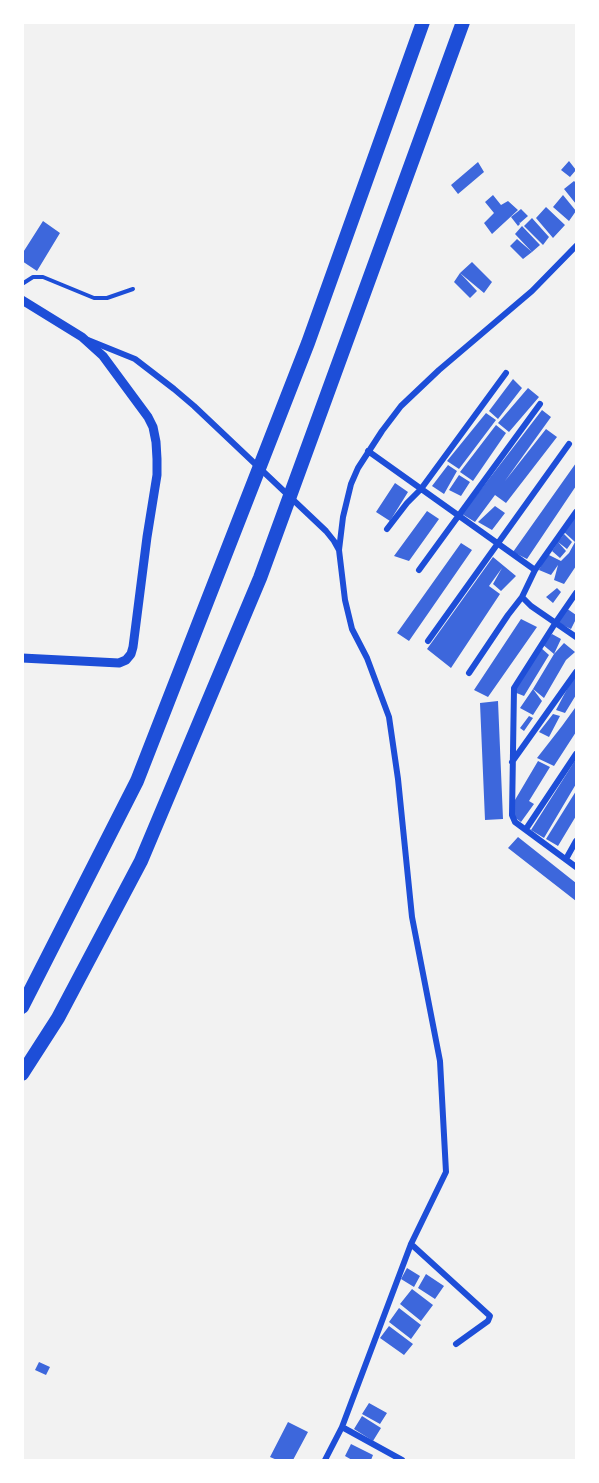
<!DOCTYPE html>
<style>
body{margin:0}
#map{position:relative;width:599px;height:1483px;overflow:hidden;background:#f2f2f2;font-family:Poppins,sans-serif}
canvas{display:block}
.frame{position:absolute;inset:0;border:24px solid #fff;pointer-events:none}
</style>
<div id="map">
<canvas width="599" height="1483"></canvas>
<div class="frame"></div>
</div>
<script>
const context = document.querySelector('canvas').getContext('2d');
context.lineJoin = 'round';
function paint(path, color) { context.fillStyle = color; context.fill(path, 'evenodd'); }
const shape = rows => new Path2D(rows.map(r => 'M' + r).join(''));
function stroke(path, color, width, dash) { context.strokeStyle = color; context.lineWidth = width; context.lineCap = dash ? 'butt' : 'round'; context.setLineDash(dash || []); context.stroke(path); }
paint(shape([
 [569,161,576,170,570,177,561,170],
 [478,162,484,172,458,194,451,185],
 [574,181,576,183,576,204,564,189],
 [493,195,501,205,508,201,518,210,492,234,484,223,494,213,485,202],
 [563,195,576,211,569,221,553,207],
 [546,207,565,225,553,238,536,218],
 [521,209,528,216,520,223,519,222,520,224,518,226,511,217],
 [532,218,549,237,543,245,524,226],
 [43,221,60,233,37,271,22,261,22,254],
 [522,226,540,245,532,252,523,259,510,246,517,239,532,252,515,234],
 [472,262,492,282,484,293,460,273,477,291,470,298,454,282,460,273],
 [513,379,522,388,498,419,489,411],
 [528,388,539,397,509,432,498,423],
 [542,410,551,417,505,481,546,429,557,437,506,503,495,495,475,522,462,514],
 [486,413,496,420,459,469,447,461],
 [496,425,506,433,473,481,460,472],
 [576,463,576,486,527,559,513,552],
 [448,465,457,471,444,494,432,486],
 [459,475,470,482,461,496,449,490],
 [395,483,408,492,390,521,376,512],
 [495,506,505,513,492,530,478,522],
 [427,511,439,519,409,561,394,556],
 [576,515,576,566,564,584,554,580,558,565,551,575,539,570,547,554,561,561,569,553,575,542,564,532],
 [564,534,572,542,567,549,558,542,566,551,560,558,552,551,558,542],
 [461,543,472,550,409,641,397,633],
 [493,557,516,576,501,591,493,584,502,568,489,586,500,594,451,668,427,649],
 [557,588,561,592,553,603,546,597],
 [566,608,576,615,576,619,571,629,556,622],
 [521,619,537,627,488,697,474,690],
 [552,634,561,639,554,654,564,643,575,652,566,660,544,698,533,689,542,701,533,715,520,708,533,689,554,654,542,644],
 [540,647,549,655,524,696,514,692],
 [576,672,576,695,565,713,556,710],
 [498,701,503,819,485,820,480,703],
 [575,708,576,709,576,732,554,766,537,758,562,726],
 [553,714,560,716,549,737,539,732],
 [529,716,533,718,524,731,520,728],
 [576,759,576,784,544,838,531,830],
 [538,761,550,767,529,801,534,804,521,822,513,816,512,805],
 [576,791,576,816,558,846,546,839],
 [518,837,576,883,576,901,508,848],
 [407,1268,420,1276,414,1287,401,1279],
 [426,1274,444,1286,435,1299,418,1288],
 [412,1289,433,1305,421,1321,400,1304],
 [399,1308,421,1325,411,1339,389,1322],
 [389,1326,413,1344,404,1355,380,1338],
 [39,1362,50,1367,46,1375,35,1370],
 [369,1403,387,1413,380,1424,362,1414],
 [362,1416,381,1428,373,1441,354,1429],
 [288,1422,308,1432,293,1460,277,1460,270,1457],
 [351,1444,373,1455,371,1460,352,1460,345,1456]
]), '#3d67dc');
stroke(shape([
 [22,284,33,277,43,277,94,298,107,298,133,289]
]), '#1d4ed8', 4);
stroke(shape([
 [88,340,135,359,174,389,194,406,326,531,334,541,339,550,343,517,351,484,358,468,382,431,401,406,439,370,532,291,576,246],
 [368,451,535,570],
 [576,512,535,570,522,597,531,606,576,637],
 [387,529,407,503,421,489,506,373],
 [419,570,540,404],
 [576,593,556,622,514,688,512,815,515,822,576,867],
 [428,641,569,444],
 [469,673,508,615,522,597],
 [512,762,576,672],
 [526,829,576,754],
 [566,859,576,841],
 [411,1244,490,1316,488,1321,456,1344],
 [342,1427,402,1460],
 [325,1460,342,1427,411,1244,446,1172,440,1061,412,917,398,779,389,717,367,658,352,629,345,600,339,550]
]), '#1d4ed8', 6);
stroke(shape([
 [22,300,82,337,103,356,148,417,153,427,156,442,157,459,157,475,147,537,133,647,131,654,126,660,119,663,22,658]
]), '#1d4ed8', 9);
stroke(shape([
 [22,1007,137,781,308,343,423,22],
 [22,1074,58,1018,141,861,260,578,463,22]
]), '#1d4ed8', 14);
</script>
